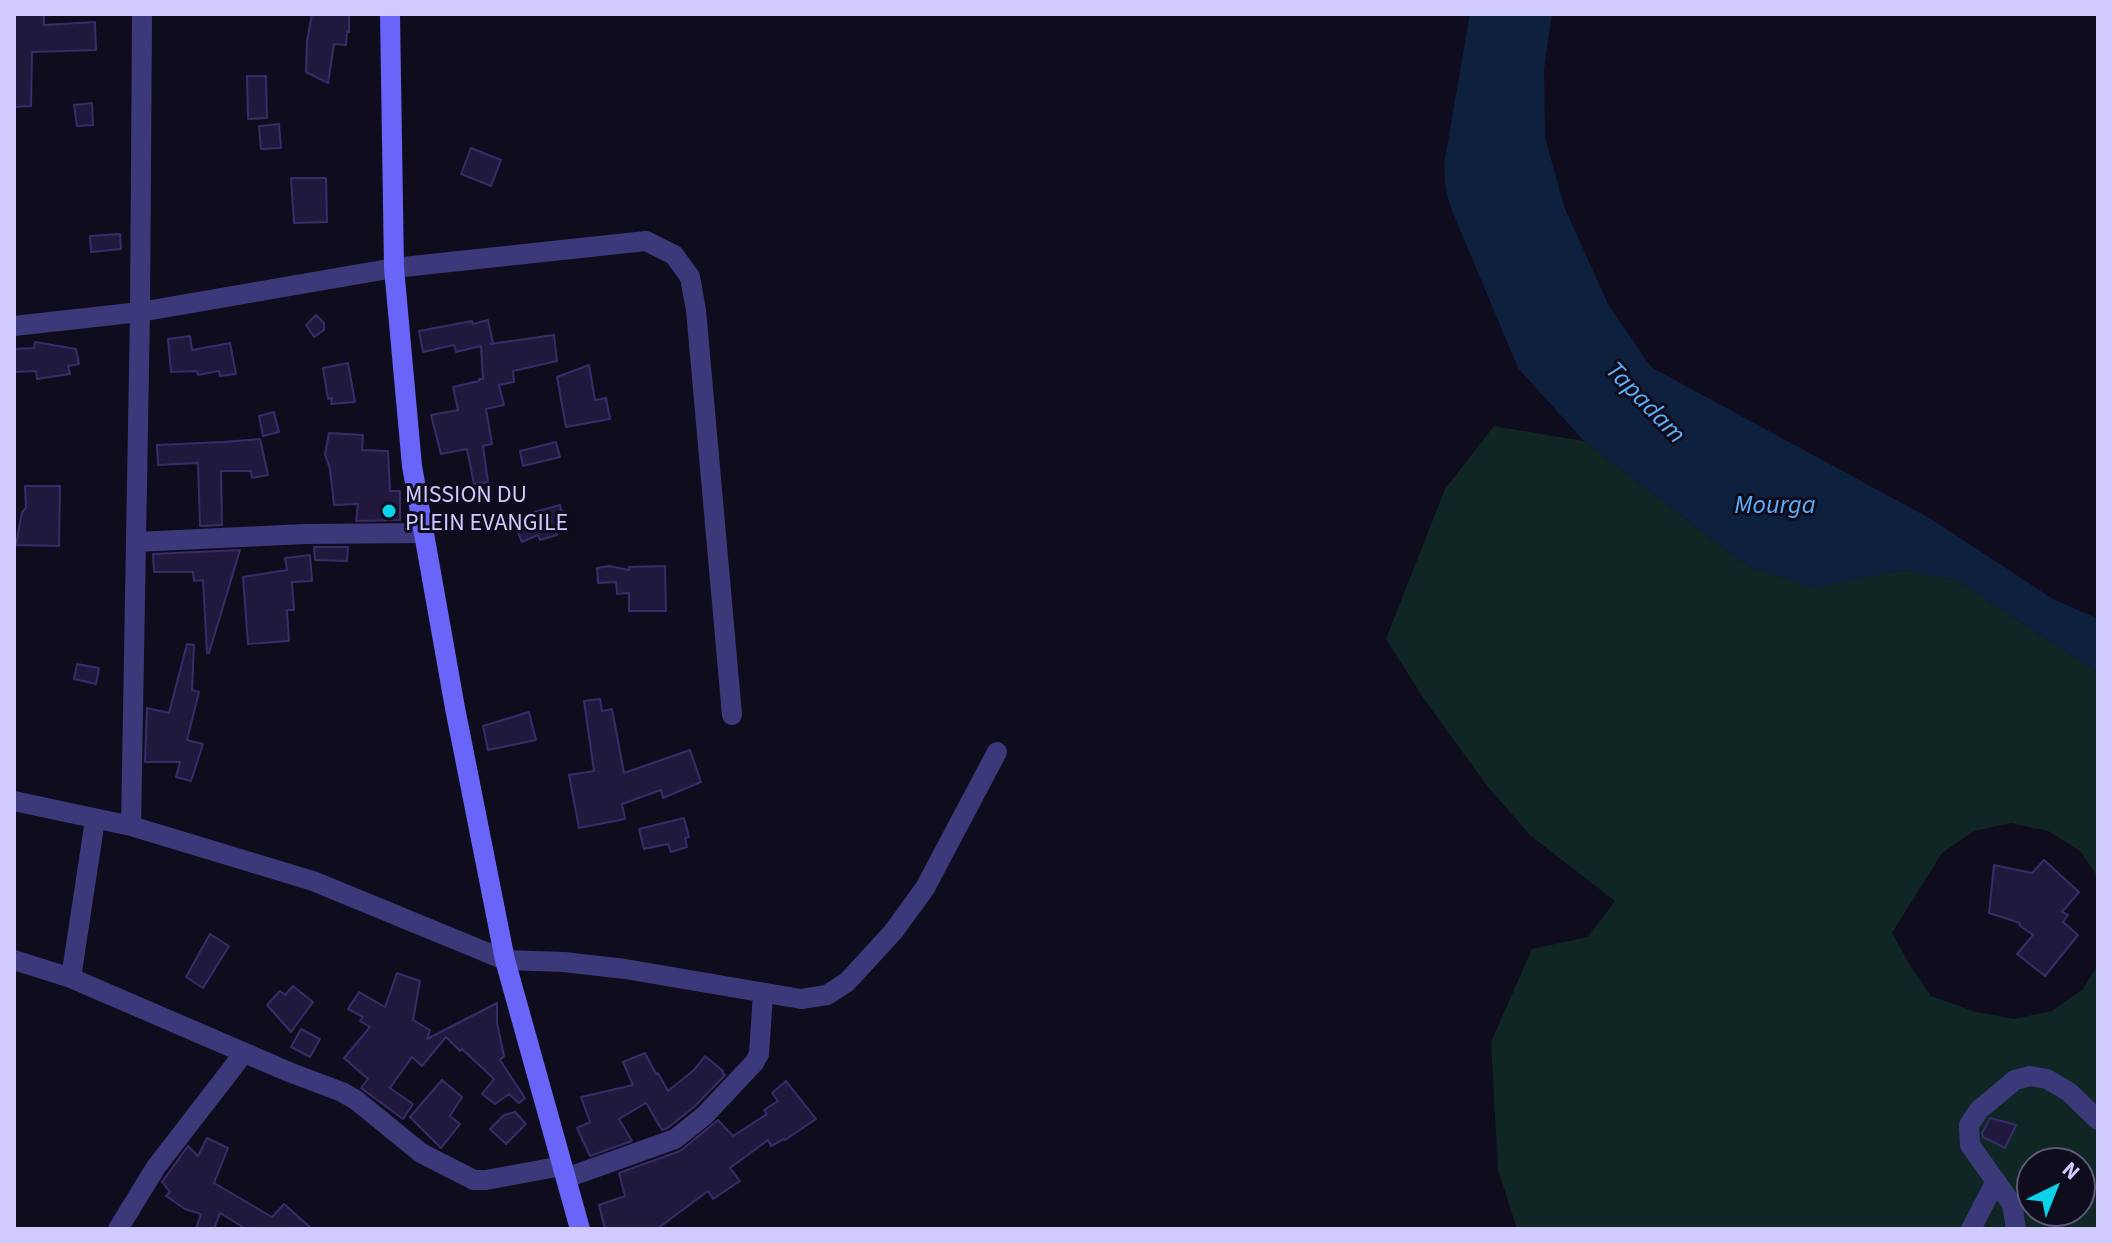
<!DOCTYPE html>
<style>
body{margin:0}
#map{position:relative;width:2112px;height:1243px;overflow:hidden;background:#0f0c1d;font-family:"Source Sans 3",sans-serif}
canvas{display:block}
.frame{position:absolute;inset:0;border:16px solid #d0cafd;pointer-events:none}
.north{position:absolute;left:2016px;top:1147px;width:80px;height:80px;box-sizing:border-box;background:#0f0c1d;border:2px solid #5c5877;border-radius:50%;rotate:43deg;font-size:22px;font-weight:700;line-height:32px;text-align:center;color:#d0cafd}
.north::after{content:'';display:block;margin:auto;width:28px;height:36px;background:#0ad3e9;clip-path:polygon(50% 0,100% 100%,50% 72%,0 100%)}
</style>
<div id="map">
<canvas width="2112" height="1243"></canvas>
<div class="frame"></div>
<div class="north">N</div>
</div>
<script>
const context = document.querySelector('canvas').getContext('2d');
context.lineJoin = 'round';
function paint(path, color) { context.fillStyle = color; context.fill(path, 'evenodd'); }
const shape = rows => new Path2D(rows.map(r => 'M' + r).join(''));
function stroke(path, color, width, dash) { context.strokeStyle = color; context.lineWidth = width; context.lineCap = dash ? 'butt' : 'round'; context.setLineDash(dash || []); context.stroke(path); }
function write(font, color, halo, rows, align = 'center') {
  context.font = font + ' "Source Sans 3",sans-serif'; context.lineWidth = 6; context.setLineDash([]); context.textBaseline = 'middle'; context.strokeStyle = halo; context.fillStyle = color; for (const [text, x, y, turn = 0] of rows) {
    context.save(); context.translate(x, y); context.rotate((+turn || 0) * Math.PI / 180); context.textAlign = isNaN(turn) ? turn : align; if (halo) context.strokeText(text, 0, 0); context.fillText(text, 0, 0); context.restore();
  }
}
paint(shape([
 [1494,426,1584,441,1738,559,1755,569,1813,587,1902,570,1957,580,2098,673,2098,877,2080,851,2048,831,2011,823,1974,831,1942,853,1892,933,1911,967,1931,996,1976,1012,2014,1019,2052,1011,2083,989,2098,965,2098,1229,1517,1229,1498,1170,1491,1042,1532,949,1588,937,1615,901,1531,836,1488,787,1424,699,1386,639,1445,489],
 [2032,1163,2080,1163,2080,1211,2032,1211]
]), '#102625');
paint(shape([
 [1470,14,1552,14,1544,69,1545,138,1565,209,1609,306,1651,367,1931,519,2053,599,2098,619,2098,673,1957,580,1902,570,1813,588,1755,569,1738,559,1584,441,1518,368,1449,203,1445,183,1444,164]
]), '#0d213f');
const building = shape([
 [14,14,44,14,44,25,95,22,96,50,32,52,31,106,14,107,14,14],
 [312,14,349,14,349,32,347,32,346,45,334,44,328,83,306,72,307,41,312,14],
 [247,76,266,76,267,118,248,119,247,76],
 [92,103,93,125,77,126,74,105,92,103],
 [279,124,281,148,261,149,259,126,279,124],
 [471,148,501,160,491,186,461,174,471,148],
 [291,178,326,178,327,222,294,223,291,178],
 [120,234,121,249,91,252,90,236,120,234],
 [316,315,324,323,324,330,314,337,306,325,316,315],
 [488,320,493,343,490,344,554,335,557,361,513,371,514,382,499,385,504,405,486,409,492,444,483,446,488,482,474,484,467,449,441,454,431,415,458,410,453,387,479,381,479,379,483,379,481,346,456,352,454,345,423,352,419,331,472,321,473,324,488,320],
 [190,336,192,350,230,343,236,374,220,376,219,371,198,375,197,371,171,372,168,339,190,336],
 [35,342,76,349,79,364,68,366,70,374,37,379,36,371,14,372,14,349,34,348,35,342],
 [348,363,355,402,331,404,332,398,328,399,323,368,348,363],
 [589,365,595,400,606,398,610,419,566,427,557,377,589,365],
 [274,412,279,432,263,436,259,416,274,412],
 [329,433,363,435,362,450,388,451,390,491,400,491,400,520,356,521,358,504,334,505,330,469,325,454,329,433],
 [260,439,268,475,252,478,251,471,221,471,222,525,200,526,198,463,158,465,157,445,224,442,260,439],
 [556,442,560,457,523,466,520,451,556,442],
 [25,486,60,486,59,546,16,545,22,512,26,508,25,486],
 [560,505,566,527,556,530,557,535,540,540,538,535,522,542,512,518,560,505],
 [314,547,348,547,347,561,315,560,314,547],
 [240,550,209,653,207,653,203,580,194,581,193,572,154,572,153,554,240,550],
 [310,555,312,581,292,582,294,610,287,610,289,641,248,644,243,577,287,570,285,558,310,555],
 [609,566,629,570,629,567,665,566,666,611,629,611,629,593,617,594,616,582,598,583,597,568,609,566],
 [187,644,194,645,192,690,199,692,187,740,203,744,191,781,176,777,180,762,145,762,147,708,169,713,187,644],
 [77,664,99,668,96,684,74,679,77,664],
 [600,699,602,711,612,709,624,773,690,750,701,782,663,798,661,790,622,804,625,819,579,828,569,775,594,771,584,701,600,699],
 [529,712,536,740,488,750,483,726,529,712],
 [684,818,689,837,685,838,687,847,671,852,668,844,644,849,639,829,684,818],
 [2044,860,2079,892,2062,912,2068,915,2063,922,2078,935,2045,976,2017,954,2033,935,2019,925,2020,923,1989,913,1994,865,2032,873,2044,860],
 [210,934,229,946,203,988,186,977,210,934],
 [397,973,420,981,413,1020,430,1030,427,1039,497,1003,497,1023,504,1056,500,1060,525,1098,519,1103,509,1094,495,1104,482,1094,494,1079,462,1049,460,1051,446,1037,422,1066,412,1057,390,1088,413,1104,403,1119,361,1088,368,1079,344,1058,370,1027,360,1021,363,1017,348,1009,359,992,385,1007,397,973],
 [293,986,313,1002,291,1032,267,1005,280,991,285,995,293,986],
 [301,1029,320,1039,310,1057,291,1047,301,1029],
 [645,1053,656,1074,658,1073,668,1091,694,1070,705,1056,723,1071,722,1072,725,1075,695,1106,669,1127,662,1130,646,1103,619,1119,632,1141,590,1156,577,1128,590,1122,581,1097,633,1085,623,1062,645,1053],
 [442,1080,462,1097,450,1116,460,1124,441,1148,410,1117,442,1080],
 [786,1081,816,1119,785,1140,784,1139,771,1146,768,1140,730,1168,740,1181,713,1199,708,1191,657,1229,605,1229,599,1205,625,1196,619,1173,680,1151,718,1120,733,1136,767,1114,764,1110,778,1101,772,1093,786,1081],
 [515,1112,526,1124,506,1144,490,1129,504,1115,515,1112],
 [1990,1118,2016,1125,2005,1148,1983,1137,1982,1133,1990,1118],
 [207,1138,228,1148,214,1183,272,1217,284,1204,312,1229,246,1229,220,1213,214,1229,196,1229,201,1214,185,1209,166,1196,170,1192,162,1182,188,1146,198,1156,207,1138]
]);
paint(building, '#20193d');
stroke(building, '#382c68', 2);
stroke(shape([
 [14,326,140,312,394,268,646,241,674,255,690,277,696,310,732,715],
 [136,542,305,534,424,533],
 [14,801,131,826,313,881,505,960,564,962,625,969,801,999,827,995,847,982,893,932,925,888,997,752],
 [131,826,140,312,142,14],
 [14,960,71,978,289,1072,342,1092,356,1100,421,1153,474,1180,486,1180,562,1166],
 [71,978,95,820],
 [566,1178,675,1139,704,1116,754,1063,759,1054,763,994],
 [118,1229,156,1167,244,1053],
 [1971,1229,1996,1181],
 [2016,1229,2012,1204,1970,1145,1969,1125,1979,1110,2015,1080,2030,1076,2047,1079,2069,1092,2098,1120]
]), '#3c397a', 20);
stroke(shape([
 [390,14,394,268,412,466,455,708,505,960,580,1229]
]), '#6965f8', 20);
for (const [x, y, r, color] of [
 [389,511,8,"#0ad3e9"]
]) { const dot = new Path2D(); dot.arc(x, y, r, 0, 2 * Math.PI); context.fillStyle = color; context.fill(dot); stroke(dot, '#0f0c1d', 3); }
write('24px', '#d0cafd', '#0f0c1d', [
 ["MISSION DU",405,497],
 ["PLEIN EVANGILE",405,525]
], 'left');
write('italic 26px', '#5db0f8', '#0f0c1d', [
 ["Tapadam",1644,404,46],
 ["Mourga",1775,507]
]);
</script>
